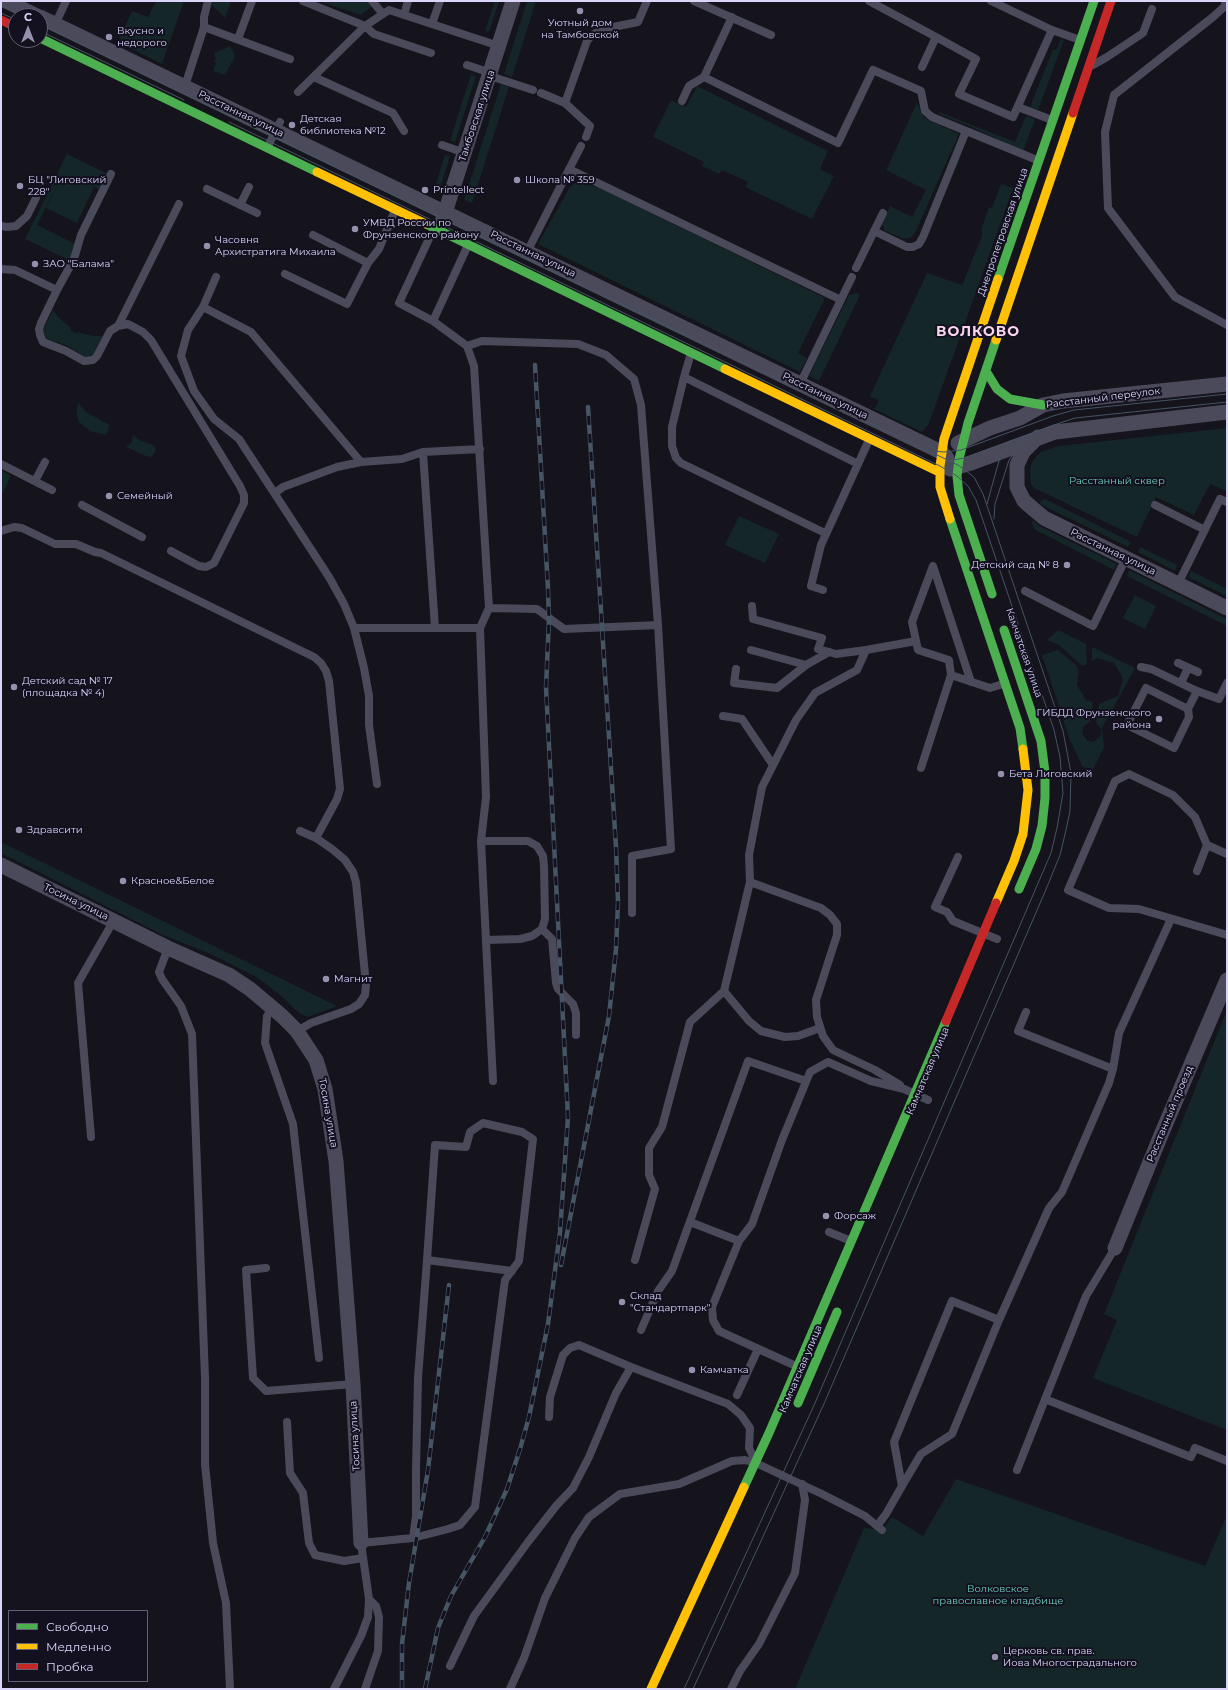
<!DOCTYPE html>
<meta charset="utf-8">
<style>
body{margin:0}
#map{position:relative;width:1228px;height:1690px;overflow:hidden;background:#15141c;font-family:Montserrat,sans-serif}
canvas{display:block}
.frame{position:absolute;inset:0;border:2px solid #dad5f9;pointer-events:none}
.legend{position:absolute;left:8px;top:1610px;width:140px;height:72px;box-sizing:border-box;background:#131020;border:1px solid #635f77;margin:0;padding:5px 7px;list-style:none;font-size:12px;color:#dad5f9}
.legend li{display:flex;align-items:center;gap:8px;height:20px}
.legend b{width:20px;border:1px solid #635f77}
.north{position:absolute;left:8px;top:8px;width:40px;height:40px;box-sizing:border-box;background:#131020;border:1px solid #635f77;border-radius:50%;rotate:0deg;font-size:11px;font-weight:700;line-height:16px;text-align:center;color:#dad5f9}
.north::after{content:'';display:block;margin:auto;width:14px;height:18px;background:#9591ac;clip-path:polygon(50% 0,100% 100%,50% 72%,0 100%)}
</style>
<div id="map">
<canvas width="1228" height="1690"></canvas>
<div class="frame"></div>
<ul class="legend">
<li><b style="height:5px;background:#4caf50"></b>Свободно</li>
<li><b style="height:5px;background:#ffc107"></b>Медленно</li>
<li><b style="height:5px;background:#c62828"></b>Пробка</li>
</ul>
<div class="north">С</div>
</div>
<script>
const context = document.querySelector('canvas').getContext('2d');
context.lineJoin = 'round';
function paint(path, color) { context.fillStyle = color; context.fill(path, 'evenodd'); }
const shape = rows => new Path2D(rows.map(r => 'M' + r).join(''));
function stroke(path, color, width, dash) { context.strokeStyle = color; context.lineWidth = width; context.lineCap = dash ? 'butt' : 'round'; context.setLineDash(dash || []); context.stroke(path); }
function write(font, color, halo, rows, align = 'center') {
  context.font = font + ' Montserrat,sans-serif'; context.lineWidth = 4; context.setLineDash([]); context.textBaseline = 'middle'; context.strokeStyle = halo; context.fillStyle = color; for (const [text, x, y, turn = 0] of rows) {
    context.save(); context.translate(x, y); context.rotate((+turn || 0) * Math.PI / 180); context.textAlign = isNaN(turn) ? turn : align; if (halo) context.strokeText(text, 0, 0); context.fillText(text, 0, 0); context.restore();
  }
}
paint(shape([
 [156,1,184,1,162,64,118,42,132,11,148,17],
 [214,1,231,1,225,18,212,5],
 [318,1,379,1,361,15],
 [495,1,499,1,489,32,485,31],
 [527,1,536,1,512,77,504,74],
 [1061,39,1064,40,1038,110,1030,107,1053,49,1056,50],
 [230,46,235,56,225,75,213,71,216,64,214,60,216,59,214,53],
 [471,75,476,76,455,142,450,140],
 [501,84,509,87,472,203,464,200],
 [697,86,828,151,820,169,834,176,812,219,745,187,748,182,722,170,719,174,702,166,704,162,653,137,671,100,686,107],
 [917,103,924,118,959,134,915,233,910,238,904,239,885,231,882,224,890,206,912,217,926,190,886,170],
 [939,112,1015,142,1026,116,1035,119,1023,151,974,128,939,114],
 [67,154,108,174,100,190,63,172,37,225,77,245,69,260,25,239],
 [445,155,450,156,439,192,434,190],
 [63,172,94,187,77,223,46,208],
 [576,182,598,187,825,298,798,353,807,358,800,372,538,244,570,187],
 [1001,184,1013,188,936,404,928,425,922,432,874,409,879,401,870,396,927,273,962,285,982,236,982,227,989,207,992,208],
 [857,293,860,295,819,381,809,376,849,295],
 [53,310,59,318,71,328,70,330,77,334,78,332,93,336,103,336,94,353,90,357,83,356,68,346,48,339,44,335,43,330],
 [78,402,86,412,110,425,106,435,90,431,79,422,76,414],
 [1227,428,1227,491,1210,484,1194,515,1156,497,1137,537,1034,488,1031,484,1030,472,1031,465,1034,459,1041,452,1059,446],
 [133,435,141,441,153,445,156,450,154,454,151,457,146,456,126,447,132,442],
 [1,470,11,476,1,496],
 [1045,499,1131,542,1128,547,1040,504,1041,501],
 [739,516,779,534,765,563,725,545],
 [1033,520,1039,526,1117,564,1114,570,1034,529,1032,524],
 [1140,547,1177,565,1175,571,1138,552],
 [1129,570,1227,619,1227,626,1127,576],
 [1191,571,1227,589,1227,596,1188,577],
 [1135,595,1156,606,1145,629,1123,618],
 [1058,630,1086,644,1087,664,1082,666,1059,645,1047,640],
 [1092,647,1135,668,1102,728,1104,747,1092,772,1082,766,1070,740,1042,655,1058,650,1076,665,1079,671,1077,685,1086,700,1093,702,1090,722,1084,726,1082,734,1088,741,1093,742,1100,737,1101,733,1101,729,1096,723,1099,704,1118,696,1123,679,1114,663,1097,658,1092,661],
 [1,842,337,1006,308,1017,299,1013,280,995,258,978,213,955,161,934,1,853],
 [1227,1010,1227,1430,1093,1378,1117,1320,1104,1314],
 [956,1479,1205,1566,1227,1515,1227,1689,795,1689,864,1528,882,1530,892,1517,923,1536]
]), '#142627');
stroke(shape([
 [303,1,365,26,374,34,431,53],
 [372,1,383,14],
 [694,1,771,35],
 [869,1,936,37],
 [991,1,1052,30,1080,40],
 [1226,1,1224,7,1213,17,1114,95,1105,132,1108,208,1175,297,1227,325],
 [404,15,408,1],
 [732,17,704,77,838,143,873,70,921,91,925,111,932,117,1037,160],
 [432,24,440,1],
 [54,27,66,1],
 [204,27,204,17,208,1],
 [238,39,252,1],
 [467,65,491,73],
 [1093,65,1107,57,1143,33,1152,9],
 [922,67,936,37,976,59,959,94,1013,117,1052,30],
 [490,76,533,90],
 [314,77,393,113,404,131],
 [184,89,204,27,290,59],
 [298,92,365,26,389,10,499,46],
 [541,93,565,103,590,126,586,137],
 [682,101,689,86,704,77],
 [565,103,587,41,592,35,603,29,638,22,647,1],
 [1018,107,1052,120],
 [442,145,465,153],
 [267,148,280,122],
 [569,169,841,300],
 [207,189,257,213],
 [240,205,249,187],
 [1,226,7,227,16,226,27,216,36,198],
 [874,231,907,247,913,247,919,244,923,237,966,131],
 [313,235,368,263],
 [468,245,433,321,467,346,474,366,489,608,480,628,486,797,481,841,493,1081],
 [526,254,581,146],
 [856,268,883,213],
 [1,269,15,270,57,290,41,323,39,329,40,335,43,342,66,351,84,361,93,360,97,356,110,331,118,326,128,324,143,332,151,340,240,486,244,495,244,503,214,563,206,567,199,566,171,551],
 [285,274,347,304,368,263,379,249,395,210],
 [216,277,203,307,188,330,181,356,194,391,214,419,239,439,329,577,344,604,354,628,364,668,369,696,369,725,377,784],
 [57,290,74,259,81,235,111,174],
 [203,307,251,332,361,462,402,459,423,452,480,449],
 [433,321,399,303,434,228],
 [118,326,179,204],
 [467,346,482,341,578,344,606,355,634,379,641,405,658,625,671,849,632,856,632,913],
 [691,353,684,377,672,427,672,446,676,458,681,463,825,533],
 [684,377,858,464],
 [799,386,852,277],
 [423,452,435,628],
 [1,464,52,490],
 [35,481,45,462],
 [275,493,283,487,337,467,361,462],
 [82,505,142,537],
 [1155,505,1205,530],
 [1,531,14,527,22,528,55,544,76,544,95,552,101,553,314,657,321,663,326,671,329,681,340,789,337,799,316,838,332,849,345,860,353,872,356,882,366,985,365,995,359,1004,351,1009,311,1023,297,1031],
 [1178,584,1220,499,1227,502],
 [823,590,811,586,821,545,869,440],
 [1025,591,1093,626,1126,558],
 [752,606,753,619,822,638,818,649,836,654,866,650],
 [489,608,537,609,564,629,658,625],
 [354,628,480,628],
 [751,650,806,665,829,652],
 [1178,663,1198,672],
 [1141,667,1151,669,1197,691,1219,699,1227,683],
 [736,669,734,683,777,688,806,665],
 [951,675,949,660,918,650,912,622,933,566,971,682],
 [1181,683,1188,668],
 [1188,709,1146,688,1127,725,1174,748,1189,717,1188,709,1197,691],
 [723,716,742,719,773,765],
 [921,768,951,675,990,688,1003,684],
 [300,831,316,838],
 [481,841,528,841,537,846,543,856,544,866,545,919,542,929,532,936,520,939,486,940],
 [1207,845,1227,854],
 [958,857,935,907,947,912,953,921,997,939],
 [1197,871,1207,845,1195,817,1173,795,1129,774,1115,781,1068,890,1109,908,1139,909,1227,935],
 [750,882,821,908,830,915,837,924,837,935,816,1000,817,1017,823,1036,833,1050,875,1070,900,1085],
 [542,929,552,939,556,983,558,989,573,1004,576,1013,576,1035],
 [168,948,159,972,162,979,181,1006,192,1034,205,1378,205,1464,213,1543,226,1603,230,1689],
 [724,991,750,882,749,855,762,787,796,720,815,693,857,670,866,650,916,641],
 [272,1008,267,1016,265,1043,293,1124,319,1358],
 [1026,1012,1018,1031,1113,1069],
 [91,1137,78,983,114,920],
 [690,1222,739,1241],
 [829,1232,851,1241],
 [635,1260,655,1189,649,1175,649,1148,662,1127,690,1022,724,991,749,1021,761,1031,785,1037,798,1036,820,1028],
 [266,1268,246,1270,253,1378,266,1391,353,1384],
 [641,1330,658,1291,672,1271,748,1061,806,1081],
 [796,1366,719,1331,713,1320,712,1307,739,1241,752,1224,782,1140,810,1072,828,1062,871,1081,904,1089,928,1100],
 [737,1395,758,1349],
 [1045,1399,1191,1457,1195,1448,1227,1461],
 [549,1417,550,1397,563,1355,570,1348,579,1345,631,1367],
 [287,1422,290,1473,303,1493,309,1543,315,1555,344,1561,363,1558],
 [1017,1470,1086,1296,1115,1248],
 [902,1486,921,1454,952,1434,999,1320,1049,1208,1062,1192,1109,1083,1113,1069,1119,1033,1171,919],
 [877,1526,886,1514,902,1486,894,1442,952,1301,999,1320],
 [413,1538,416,1516,416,1470,418,1378,427,1260,512,1271],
 [369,1599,361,1543,413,1538,448,1529,460,1525,475,1507,505,1280,519,1261,533,1139,522,1132,483,1123,470,1132,466,1147,435,1145,427,1260],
 [450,1666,474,1616,528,1542,556,1506,573,1488,589,1457,616,1393,631,1367,728,1404,741,1415,750,1428,749,1448,754,1458],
 [334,1689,361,1636,368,1617,369,1599,376,1606,379,1617,378,1651,365,1689],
 [510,1689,524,1658,545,1598,575,1538,589,1517,620,1494,679,1484,732,1461,745,1460,756,1463,822,1494,865,1516,882,1530],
 [731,1689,740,1671,759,1644,795,1573,805,1500,802,1484]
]), '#4b4a5b', 8);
stroke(shape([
 [6,1,37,16],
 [40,17,941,452,947,458],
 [442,222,513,1],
 [1038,437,1023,452,1017,465,1017,487,1024,501,1044,518,1227,608],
 [958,443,990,428,1020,418,1043,405,1063,401,1227,384],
 [950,469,971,463,1055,432,1227,412],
 [1,865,168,948,229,975,250,989,282,1016,297,1031,316,1060,325,1089,336,1161,353,1384,361,1543],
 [1115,1248,1161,1135,1227,980]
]), '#4b4a5b', 15);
stroke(shape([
 [40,38,317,172],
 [426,224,725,369],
 [998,279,1094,1],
 [986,371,997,389,1010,399,1043,405],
 [950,519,1020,728,1023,749],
 [992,594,959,495,957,476,959,459,968,423,996,340],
 [1004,630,1041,741,1045,772,1045,798,1042,826,1036,849,1019,889],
 [798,1403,837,1312],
 [744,1487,769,1433,946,1021]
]), '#4caf50', 9);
stroke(shape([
 [317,172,426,224],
 [996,340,1073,113],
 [725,369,939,472],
 [950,519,940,487,940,466,944,439,998,279],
 [996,903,1014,861,1023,834,1028,790,1023,749],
 [651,1689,744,1487]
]), '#ffc107', 9);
stroke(shape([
 [1,20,16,27],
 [1073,113,1111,1],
 [946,1021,996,903]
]), '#c62828', 9);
stroke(shape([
 [1,5,24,16],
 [1,13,16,20],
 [40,24,443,219,958,465,974,477,983,494,1063,731,1071,773,1070,811,1066,830,1060,855,1047,887,823,1406,693,1689],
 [40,31,184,100],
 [229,122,940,466,957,476,968,486,976,500,1054,730,1060,757,1063,793,1057,828,1051,853,815,1403,684,1689],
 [933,451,944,452,961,450,1053,416,1074,410,1227,394],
 [948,461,964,458,1054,425,1075,418,1227,402],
 [987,504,1000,457,1012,440],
 [994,519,995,504,1009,460,1020,445,1030,436]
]), '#455563', 1);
const rail = shape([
 [561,1265,609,1016,616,949,618,902,616,847,588,407],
 [402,1689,402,1644,409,1583,428,1470,449,1285],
 [425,1689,438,1628,451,1596,485,1537,507,1489,520,1449,529,1417,548,1324,560,1232,568,1117,546,687,549,619,548,589,535,365]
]);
stroke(rail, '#455563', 4.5);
stroke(rail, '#131020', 3, [9]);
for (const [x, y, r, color] of [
 [580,11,4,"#9591ac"],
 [109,37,4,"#9591ac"],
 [292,125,4,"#9591ac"],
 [517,180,4,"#9591ac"],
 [20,186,4,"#9591ac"],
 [425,190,4,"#9591ac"],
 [355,229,4,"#9591ac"],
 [207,246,4,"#9591ac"],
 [35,264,4,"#9591ac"],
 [109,496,4,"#9591ac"],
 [1067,565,4,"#9591ac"],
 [14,687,4,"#9591ac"],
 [1159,719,4,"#9591ac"],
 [1001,774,4,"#9591ac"],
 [19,830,4,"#9591ac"],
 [123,881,4,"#9591ac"],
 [326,979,4,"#9591ac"],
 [826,1216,4,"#9591ac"],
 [622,1302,4,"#9591ac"],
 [692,1370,4,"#9591ac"],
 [995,1657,4,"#9591ac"]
]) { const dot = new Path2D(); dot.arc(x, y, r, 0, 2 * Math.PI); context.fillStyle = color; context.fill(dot); stroke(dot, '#131020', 1.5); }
write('10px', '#dad5f9', '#131020', [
 ["Уютный дом",580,23,"center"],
 ["на Тамбовской",580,35,"center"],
 ["Вкусно и",117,31],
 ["недорого",117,43],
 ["Детская",300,119],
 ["библиотека №12",300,131],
 ["БЦ \"Лиговский",28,180],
 ["228\"",28,192],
 ["Школа № 359",525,180],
 ["Printellect",433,190],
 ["УМВД России по",363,223],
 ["Фрунзенского району",363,235],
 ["Часовня",215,240],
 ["Архистратига Михаила",215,252],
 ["ЗАО \"Балама\"",43,264],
 ["Семейный",117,496],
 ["Детский сад № 8",1059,565,"right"],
 ["Детский сад № 17",22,681],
 ["(площадка № 4)",22,693],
 ["ГИБДД Фрунзенского",1151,713,"right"],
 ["района",1151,725,"right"],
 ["Бета Лиговский",1009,774],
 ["Здравсити",27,830],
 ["Красное&Белое",131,881],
 ["Магнит",334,979],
 ["Форсаж",834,1216],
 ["Склад",630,1296],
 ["\"Стандартпарк\"",630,1308],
 ["Камчатка",700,1370],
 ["Церковь св. прав.",1003,1651],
 ["Иова Многострадального",1003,1663]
], 'left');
write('10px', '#dad5f9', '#131020', [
 ["Расстанная улица",241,114,26],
 ["Тамбовская улица",477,116,-72],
 ["Днепропетровская улица",1003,232,-71],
 ["Расстанная улица",533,254,26],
 ["Расстанная улица",825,396,26],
 ["Расстанный переулок",1103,398,-7],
 ["Расстанная улица",1113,552,26],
 ["Камчатская улица",1024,653,71],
 ["Тосина улица",76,902,26],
 ["Камчатская улица",928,1071,-67],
 ["Тосина улица",328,1113,80],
 ["Расстанный проезд",1170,1114,-67],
 ["Камчатская улица",801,1369,-67],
 ["Тосина улица",355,1436,-93]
]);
write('10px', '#6bcfba', '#131020', [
 ["Расстанный сквер",1117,481],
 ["Волковское",998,1589],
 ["православное кладбище",998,1601]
]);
context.letterSpacing = '1px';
write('bold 14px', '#f9d6eb', '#131020', [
 ["ВОЛКОВО",978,332]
]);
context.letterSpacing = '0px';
</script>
